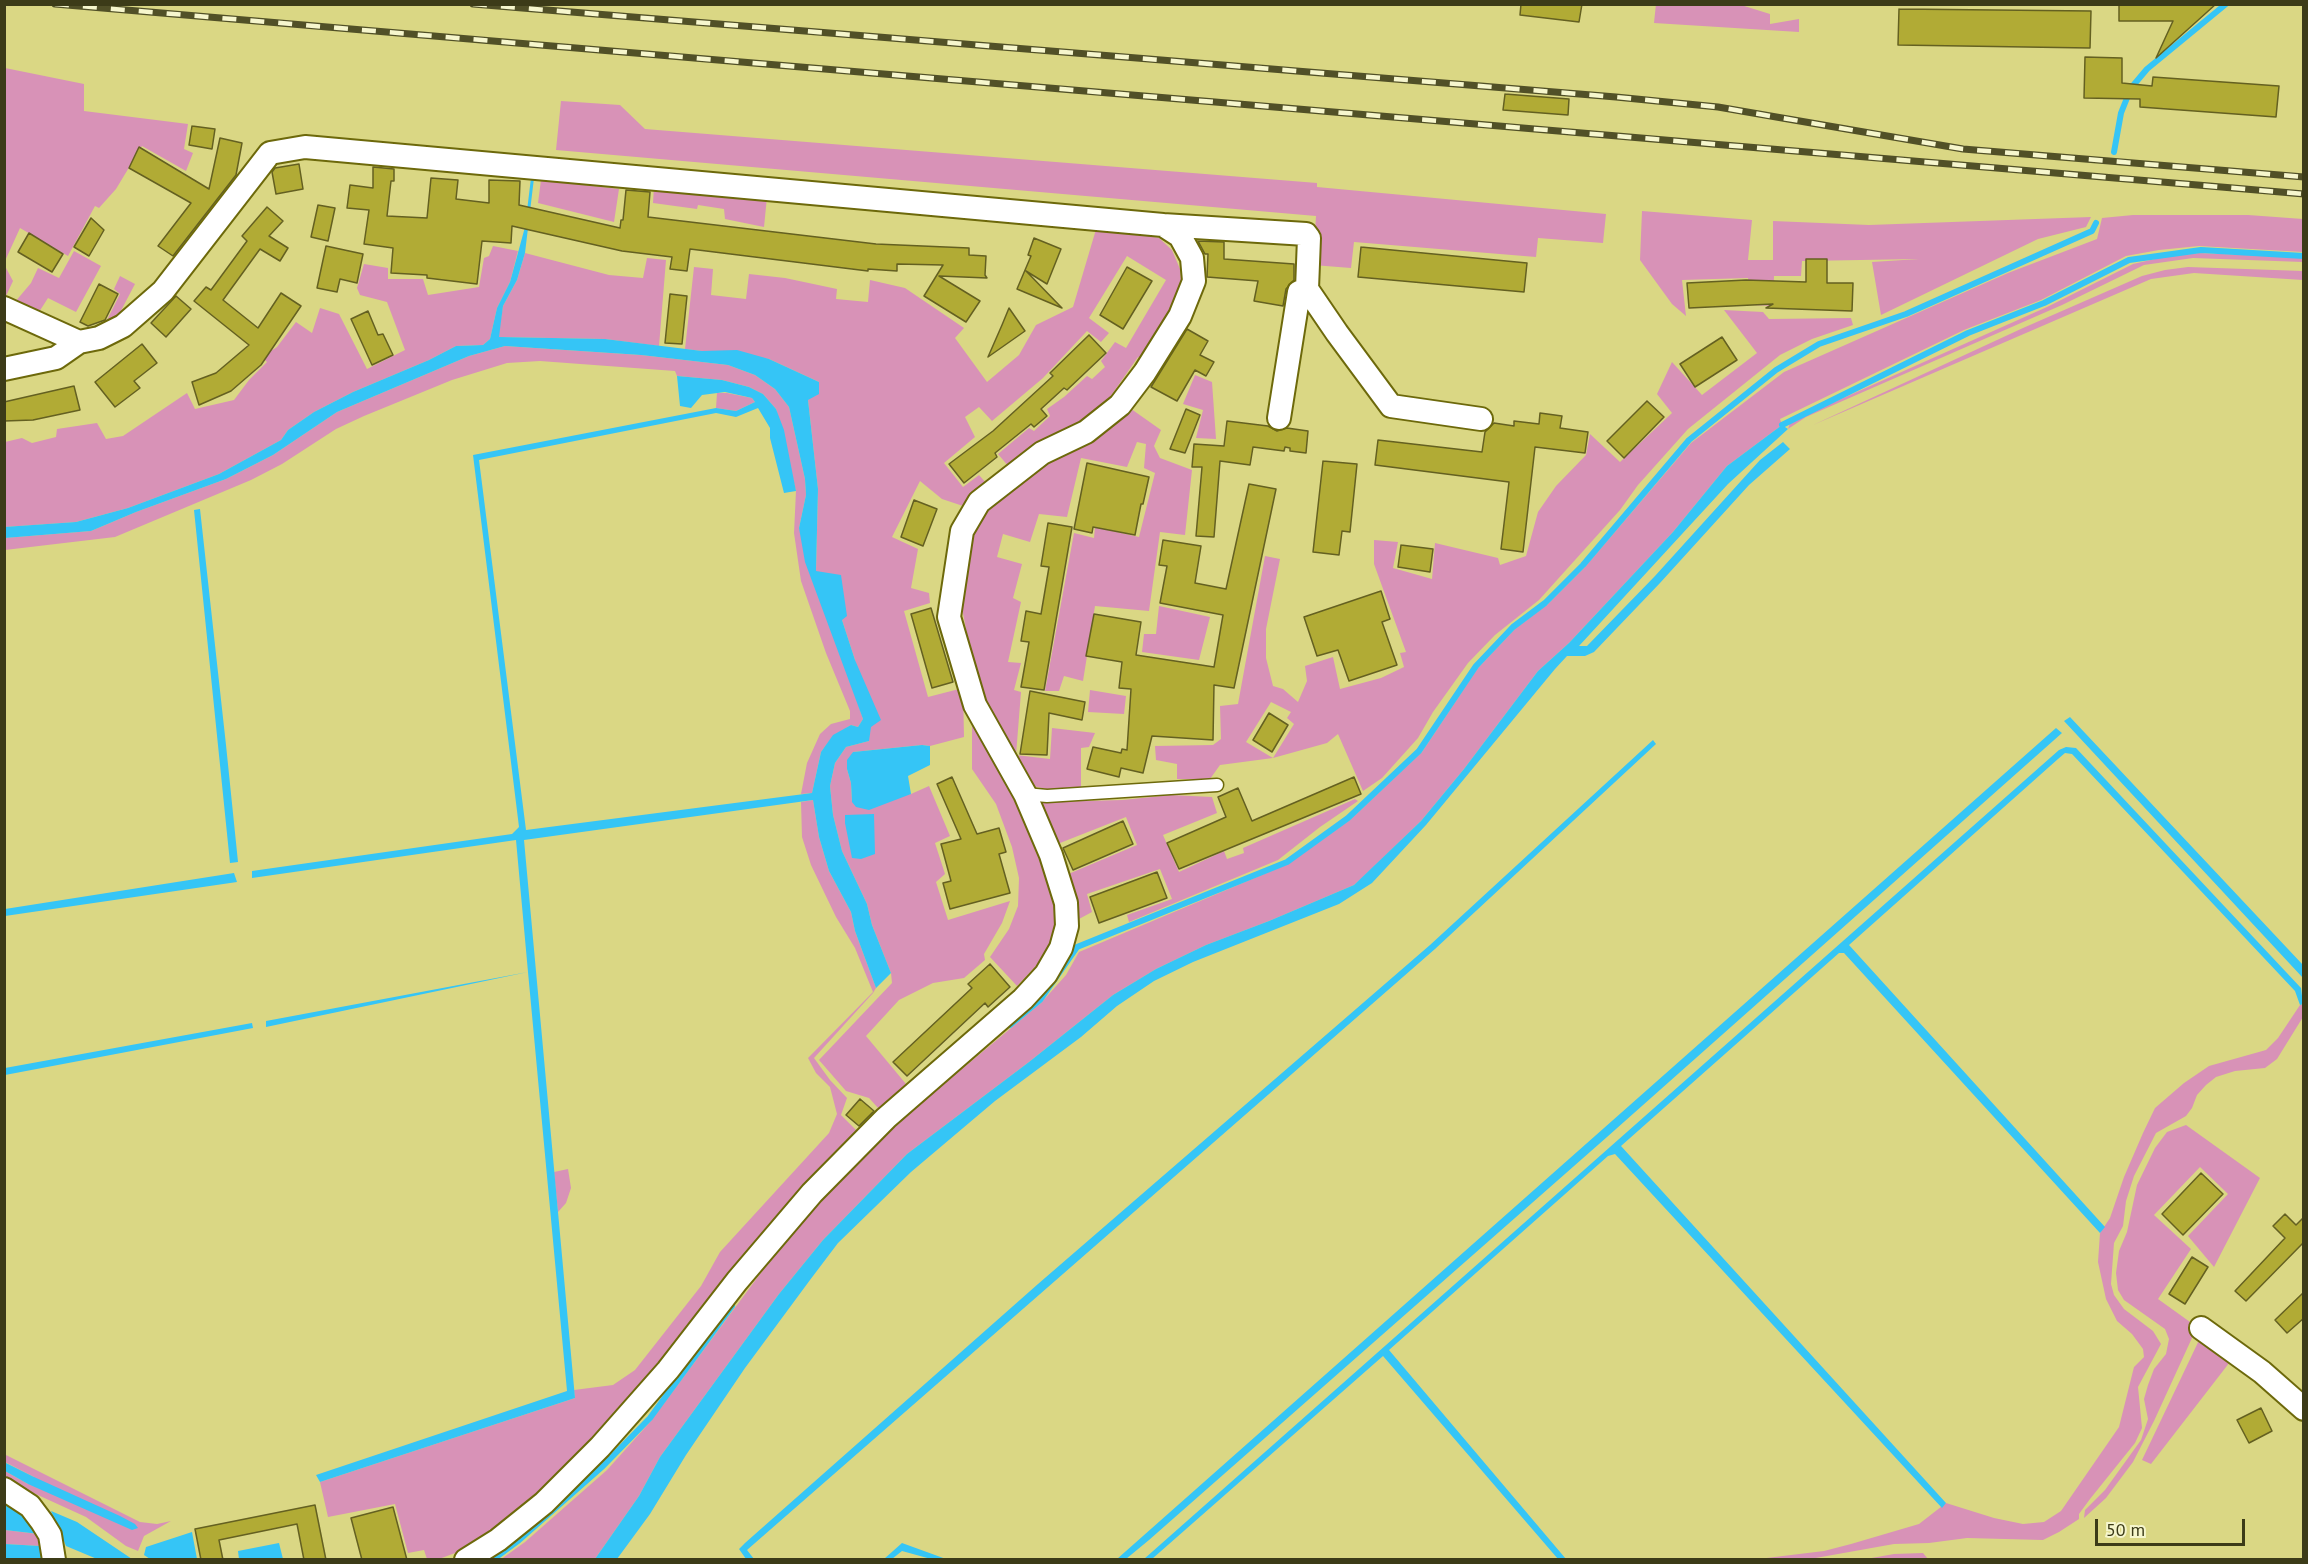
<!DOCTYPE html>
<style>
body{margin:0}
#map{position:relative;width:2308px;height:1564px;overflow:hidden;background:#dad784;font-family:"PT Sans",sans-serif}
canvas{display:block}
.frame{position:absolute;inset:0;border:6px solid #3c3b18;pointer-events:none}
.scale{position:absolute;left:2095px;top:1519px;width:150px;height:27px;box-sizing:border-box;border:3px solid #3c3b18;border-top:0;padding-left:8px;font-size:18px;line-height:21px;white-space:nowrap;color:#3c3b18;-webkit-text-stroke:4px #f6f6cd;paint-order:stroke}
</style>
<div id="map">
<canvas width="2308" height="1564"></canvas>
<div class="frame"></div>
<div class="scale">50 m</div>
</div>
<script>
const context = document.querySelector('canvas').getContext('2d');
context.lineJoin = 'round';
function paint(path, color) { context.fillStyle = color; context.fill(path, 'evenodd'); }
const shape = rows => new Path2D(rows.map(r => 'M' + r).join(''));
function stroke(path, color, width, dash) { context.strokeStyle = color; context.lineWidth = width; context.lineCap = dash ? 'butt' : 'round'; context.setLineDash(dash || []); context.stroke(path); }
paint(shape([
 [1656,4,1741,5,1770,14,1770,24,1799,19,1799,32,1654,23],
 [5,68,84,84,84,111,188,124,184,149,193,153,186,171,142,146,116,189,99,208,95,206,68,256,20,228,5,261],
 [561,101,620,105,645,129,1317,183,1317,187,1606,214,1603,243,1538,238,1536,257,1354,242,1351,268,1313,265,1316,216,556,150],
 [541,180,619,189,614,222,538,203],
 [654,186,767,197,764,227,725,219,724,209,698,205,697,209,653,203],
 [1642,211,1752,220,1748,260,1773,260,1773,221,1869,225,2091,217,2086,227,2038,239,1881,315,1872,262,1919,259,1802,261,1801,276,1774,276,1773,306,1751,305,1748,278,1682,280,1686,316,1672,304,1640,260],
 [2133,215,2248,215,2303,219,2303,252,2199,246,2159,250,2126,256,2041,300,1964,330,1780,419,1782,425,1727,466,1673,532,1569,643,1538,671,1464,769,1421,821,1365,875,1354,885,1269,921,1206,945,1156,969,1113,995,1029,1062,907,1154,823,1240,779,1294,660,1457,639,1496,595,1559,500,1560,525,1542,607,1470,651,1421,760,1274,814,1209,890,1129,1041,1003,1066,975,1079,952,1288,864,1350,820,1422,752,1478,668,1515,629,1547,605,1585,567,1691,443,1784,372,2008,273,2097,239,2102,218],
 [1097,226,1159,238,1172,250,1180,269,1182,289,1143,360,1138,357,1108,400,1080,426,1009,467,998,454,1029,428,1034,431,1050,416,1047,409,1064,397,1087,376,1092,379,1105,367,1101,361,1115,342,1126,348,1166,280,1127,256,1089,318,1109,333,1101,342,1087,331,1043,378,992,421,979,407,965,417,975,437,944,463,963,487,979,475,987,484,966,507,942,499,920,481,892,537,918,549,911,588,929,593,930,603,904,611,928,697,963,688,964,737,930,746,922,745,853,752,847,769,851,783,852,802,911,794,929,786,950,836,935,843,945,874,936,882,948,920,1010,901,1002,923,984,954,985,960,964,978,933,983,899,1000,866,1036,906,1084,879,1109,869,1098,846,1091,819,1060,892,983,891,973,872,925,867,904,842,851,833,815,830,786,835,763,846,747,869,741,855,660,842,620,816,572,818,489,808,400,819,382,769,359,685,349,694,267,713,269,711,295,746,299,749,274,785,278,837,289,836,299,868,302,870,280,905,288,964,328,955,338,987,382,1019,355,1036,325,1073,307],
 [493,246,518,251,510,282,497,308,490,339,483,345,456,346,429,360,353,392,314,412,288,430,281,440,219,474,128,508,76,522,5,527,5,442,22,438,32,443,56,437,57,429,97,423,106,439,123,436,187,393,195,409,234,400,249,380,267,362,262,357,277,347,296,322,312,333,320,308,339,314,367,369,405,350,387,302,360,295,357,288,364,264,388,268,388,279,423,279,428,295,479,287,484,258,489,256],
 [74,251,101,266,76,312,48,298,39,312,15,302,31,283,38,268,59,278],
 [525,253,609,275,643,278,647,258,666,260,659,346,605,339,498,337,503,306,517,280],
 [2199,253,2291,257,2303,258,2303,262,2193,258,2144,265,2062,305,1806,417,1788,429,1790,423,1803,416,2047,307,2133,264,2164,257],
 [5,266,13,281,6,296,5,296],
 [2188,267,2303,271,2303,280,2194,273,2151,279,1813,425,2023,328,2142,276,2165,270],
 [120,276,135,284,115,322,103,328,120,294,114,289],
 [1724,310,1763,312,1769,319,1851,318,1853,325,1812,339,1780,355,1688,429,1638,485,1620,510,1539,600,1495,635,1468,663,1433,712,1418,738,1382,778,1363,791,1338,734,1327,743,1273,758,1220,765,1210,779,1177,779,1177,764,1156,760,1155,746,1213,745,1221,739,1220,706,1238,704,1265,556,1280,559,1266,629,1266,658,1273,686,1283,689,1298,702,1307,681,1305,666,1333,657,1340,689,1381,678,1404,667,1400,653,1406,652,1374,564,1374,540,1398,542,1393,568,1432,579,1435,543,1498,558,1500,565,1526,556,1538,512,1556,486,1586,455,1590,434,1620,462,1672,413,1657,394,1672,362,1702,395,1757,353],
 [1271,702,1291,712,1287,718,1294,724,1273,758,1246,742],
 [505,346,641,355,728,365,755,375,775,389,789,407,805,479,806,495,799,528,863,719,858,727,851,725,833,736,821,752,812,793,801,794,807,763,820,734,831,724,850,719,850,711,826,653,801,581,794,533,796,491,776,409,763,394,749,387,722,380,677,376,675,371,540,361,507,363,452,380,364,416,336,429,282,464,251,480,115,537,5,550,4,538,91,531,136,512,226,479,273,455,337,412,469,356],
 [1195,375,1212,382,1216,439,1196,438,1203,410,1183,404],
 [717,393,727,393,752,398,755,402,736,411,716,408],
 [1127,406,1161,430,1154,446,1160,458,1192,470,1185,535,1160,532,1149,611,1095,606,1083,681,1064,676,1059,691,1045,691,1074,533,1094,538,1095,527,1139,537,1155,473,1144,468,1146,444,1137,442,1127,467,1081,458,1067,517,1039,514,1030,542,1003,534,997,557,1022,564,1013,598,1021,602,1008,662,1021,663,1014,690,1021,692,1016,755,1050,759,1052,728,1095,733,1089,747,1081,748,1081,788,1051,790,1028,785,976,682,962,608,961,571,975,519,1041,462],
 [1159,606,1210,617,1199,660,1142,652,1144,634,1156,634],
 [1090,690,1126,696,1124,714,1088,712],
 [972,712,1012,784,1061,904,1051,950,1017,986,990,957,1009,929,1018,906,1019,878,1012,847,996,804,972,769],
 [1171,795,1212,797,1217,813,1163,835,1179,872,1224,851,1227,859,1244,853,1243,848,1355,799,1358,801,1320,827,1278,860,1129,922,1127,915,1172,899,1160,869,1087,894,1092,912,1079,919,1071,886,1066,875,1137,845,1126,817,1060,843,1049,835,1037,805,1046,802,1123,800],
 [813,800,819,837,829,871,851,912,855,931,876,988,873,993,814,1058,830,1080,847,1098,841,1115,859,1133,596,1445,482,1543,439,1559,427,1559,424,1550,408,1553,395,1504,328,1517,320,1482,575,1398,574,1390,613,1385,635,1370,701,1286,720,1252,829,1133,837,1114,830,1087,816,1073,808,1058,873,992,855,948,836,917,811,865,802,837,801,802],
 [2303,1004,2303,1017,2277,1059,2265,1068,2235,1071,2216,1077,2206,1085,2197,1095,2192,1108,2186,1116,2156,1133,2134,1176,2126,1201,2123,1226,2114,1243,2111,1284,2114,1295,2124,1309,2153,1331,2161,1344,2138,1387,2142,1428,2135,1443,2090,1499,2079,1514,2079,1519,2059,1532,2043,1540,1967,1538,1929,1543,1894,1544,1810,1559,1750,1560,1824,1551,1851,1544,1919,1524,1946,1503,1994,1518,2023,1524,2044,1522,2061,1511,2119,1427,2134,1367,2144,1357,2143,1349,2132,1334,2117,1321,2106,1299,2098,1262,2100,1233,2110,1218,2124,1177,2143,1133,2155,1108,2184,1083,2209,1066,2266,1050,2278,1038,2300,1005],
 [2186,1125,2260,1178,2214,1267,2188,1236,2228,1194,2200,1167,2154,1215,2191,1249,2158,1299,2197,1327,2154,1421,2133,1462,2106,1498,2084,1518,2085,1510,2105,1490,2141,1440,2148,1419,2144,1399,2148,1385,2154,1369,2166,1354,2169,1339,2165,1329,2124,1300,2118,1290,2116,1273,2119,1251,2127,1232,2137,1185,2155,1148,2167,1132],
 [568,1169,571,1188,566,1203,558,1212,554,1172],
 [2202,1334,2233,1358,2151,1464,2142,1460],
 [4,1454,140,1522,157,1524,171,1521,144,1536,138,1551,126,1546,86,1517,5,1480,5,1471,28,1484,34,1477,5,1462],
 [4,1494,17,1502,48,1550,40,1546,5,1544,5,1530,38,1534,14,1507,5,1504],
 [1923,1553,1928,1559,1866,1559,1894,1554]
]), '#d892b7');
paint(shape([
 [531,178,534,178,525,253,517,280,503,306,499,337,605,339,702,351,737,350,769,359,819,382,819,394,808,400,818,489,816,571,841,575,847,616,842,620,855,660,881,720,871,727,869,741,846,747,835,763,830,786,833,815,842,851,867,904,872,925,891,973,876,988,855,931,851,912,829,871,819,837,813,800,524,840,575,1398,320,1482,316,1475,567,1391,528,972,266,1027,266,1021,528,972,516,840,252,878,252,871,512,834,519,827,473,455,716,408,736,411,755,402,752,398,725,392,702,395,691,408,680,406,677,376,722,380,749,387,763,394,776,409,784,430,796,491,784,493,770,438,770,428,758,408,736,417,716,413,479,460,526,830,812,793,821,752,833,735,851,725,858,727,863,719,805,562,799,528,806,495,805,479,789,407,775,389,755,375,728,365,641,355,505,346,469,356,337,412,273,455,226,479,136,512,91,531,5,538,4,527,76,522,128,508,219,474,281,440,288,430,314,412,353,392,429,360,456,346,483,345,490,339,497,308,510,282,525,227],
 [1782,425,1788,429,1728,484,1579,646,1587,646,1655,576,1760,460,1783,442,1790,449,1749,485,1660,583,1594,652,1585,656,1567,656,1555,669,1426,825,1372,883,1339,904,1193,962,1154,981,1117,1006,1081,1037,995,1101,911,1172,838,1243,810,1280,745,1368,686,1455,650,1514,617,1559,595,1559,639,1496,660,1457,779,1294,823,1240,907,1154,1029,1062,1113,995,1156,969,1206,945,1269,921,1354,885,1421,821,1464,769,1538,671,1569,643,1673,532,1727,466],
 [200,509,226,745,238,862,230,863,194,510],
 [2070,717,2303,965,2303,978,2064,721],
 [2056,728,2062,733,1607,1137,1149,1540,1126,1559,1117,1559],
 [1653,740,1656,744,1435,949,747,1550,754,1559,746,1559,739,1549,745,1543,1038,1284,1430,945],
 [922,745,930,746,930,765,908,776,911,794,869,810,856,807,852,802,851,783,847,769,847,760,853,752],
 [2066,747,2076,748,2301,988,2303,1004,2300,1005,2295,991,2072,754,2065,753,2058,759,1849,945,2105,1227,2100,1233,1844,953,1839,953,1621,1146,1946,1503,1942,1508,1615,1154,1608,1156,1389,1350,1566,1559,1558,1559,1383,1356,1152,1559,1144,1559,2059,750],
 [874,814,875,854,861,859,852,858,845,823,845,815],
 [234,873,237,882,5,916,5,909],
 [252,1023,253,1028,5,1075,5,1068],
 [4,1462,34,1477,120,1516,135,1524,138,1528,132,1530,28,1484,5,1471],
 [5,1504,14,1507,34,1523,39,1534,5,1530],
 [51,1511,77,1522,132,1559,97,1559,66,1546],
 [192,1532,197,1559,150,1559,144,1555,146,1547],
 [279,1543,283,1559,239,1559,238,1551],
 [902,1543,946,1559,931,1559,902,1551,892,1559,884,1559],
 [5,1544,40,1546,44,1559,5,1560]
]), '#35c5f6');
stroke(shape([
 [2114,152,2121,113,2131,88,2147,69,2226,4],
 [1782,425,1968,333,2044,303,2129,260,2201,250,2304,256],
 [1010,1025,1040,1000,1077,947,1287,862,1348,818,1419,751,1476,666,1513,627,1545,603,1583,565,1689,440,1776,370,1819,344,1906,314,2092,231,2096,223],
 [492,1560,519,1540,603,1466,650,1418,732,1306]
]), '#35c5f6', 6);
const building = shape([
 [1521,4,1582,4,1579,22,1520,15,1521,4],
 [2119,4,2216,4,2156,58,2173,21,2119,21,2119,4],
 [1899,9,2091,11,2090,48,1898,45,1899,9],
 [2085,57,2122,58,2122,83,2152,86,2153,77,2279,86,2276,117,2140,107,2140,99,2084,98,2085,57],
 [1505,94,1569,99,1568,115,1503,110,1505,94],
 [192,126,215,129,212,149,189,145,192,126],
 [220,138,242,143,236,175,173,256,158,246,191,203,129,168,139,147,209,189,220,138],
 [299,164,303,189,276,194,272,172,275,168,299,164],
 [373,167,394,169,394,181,391,181,387,216,427,218,431,178,458,180,456,199,489,203,489,180,520,181,519,205,620,228,621,220,623,220,626,190,650,192,648,217,876,244,969,248,969,255,986,256,985,275,987,278,939,276,980,301,966,322,924,296,943,265,897,264,897,271,868,269,868,271,690,249,687,271,670,269,672,257,622,251,512,226,511,243,482,241,477,284,427,278,427,275,391,273,393,248,364,244,369,210,347,208,350,185,373,188,373,167],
 [318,205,335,208,328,241,311,237,318,205],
 [267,207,283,221,269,236,288,248,280,261,260,249,223,300,258,328,281,293,301,306,261,365,231,391,199,405,192,382,216,373,249,345,194,301,206,287,211,290,247,241,242,236,267,207],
 [91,218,104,230,89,256,74,247,91,218],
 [29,233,63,254,52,272,18,252,29,233],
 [1034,238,1061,249,1047,284,1026,271,1062,308,1017,289,1031,256,1028,255,1034,238],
 [1198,241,1224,242,1224,259,1294,264,1294,280,1286,289,1283,306,1254,301,1258,281,1207,277,1208,254,1205,254,1198,241],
 [326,246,363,254,357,283,340,279,337,292,317,288,326,246],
 [1361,247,1527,263,1524,292,1358,277,1361,247],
 [1806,259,1827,259,1827,283,1853,283,1852,311,1766,308,1773,304,1689,308,1687,283,1746,280,1806,282,1806,259],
 [1127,267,1152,281,1123,329,1100,315,1127,267],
 [99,284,118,294,105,320,88,326,80,322,99,284],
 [670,294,687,296,682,344,665,343,670,294],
 [176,296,191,309,166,337,151,323,176,296],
 [1009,308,1025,331,988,357,1002,325,1009,308],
 [368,311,378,335,383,334,393,355,372,365,351,319,368,311],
 [1187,329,1208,341,1200,355,1214,362,1206,376,1195,370,1177,401,1151,387,1187,329],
 [1089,335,1106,353,1067,390,1064,388,1041,409,1047,416,1034,427,1031,424,995,453,997,457,964,483,949,464,993,431,1053,376,1050,373,1089,335],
 [1722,337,1737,360,1695,387,1680,364,1722,337],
 [142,344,157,363,134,381,140,388,115,407,95,382,142,344],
 [74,386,80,410,33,420,4,421,4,402,74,386],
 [1647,401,1664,417,1624,458,1607,441,1647,401],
 [1186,409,1200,415,1185,453,1170,449,1186,409],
 [1540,413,1562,416,1560,428,1588,432,1585,453,1535,447,1523,552,1501,549,1509,482,1375,465,1378,440,1482,452,1485,432,1494,423,1514,426,1514,421,1539,424,1540,413],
 [1227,421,1268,426,1277,431,1287,428,1308,431,1306,453,1290,451,1290,448,1285,447,1284,451,1253,447,1250,465,1220,461,1214,537,1196,536,1202,467,1192,467,1194,444,1224,446,1227,421],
 [1323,461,1357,464,1350,532,1342,531,1339,555,1313,552,1323,461],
 [1087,463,1149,477,1143,504,1141,504,1135,535,1093,527,1092,533,1074,529,1087,463],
 [1249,484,1276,489,1234,688,1214,685,1213,740,1152,736,1143,773,1121,768,1119,777,1087,769,1093,747,1121,753,1122,749,1127,750,1131,689,1119,688,1122,662,1086,656,1094,614,1141,622,1136,655,1214,667,1223,615,1160,603,1167,566,1159,565,1163,540,1201,546,1195,583,1226,589,1249,484],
 [914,500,937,509,923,546,901,537,914,500],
 [1048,523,1072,527,1044,690,1021,687,1029,642,1021,641,1026,611,1041,614,1049,567,1041,566,1048,523],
 [1401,545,1433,549,1430,572,1398,567,1401,545],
 [1381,591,1390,619,1382,622,1397,665,1349,681,1338,650,1317,656,1304,617,1381,591],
 [931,608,953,682,932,688,911,614,931,608],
 [1030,691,1085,702,1082,720,1049,713,1047,755,1020,754,1030,691],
 [1269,713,1288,725,1272,752,1253,740,1269,713],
 [952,777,977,834,999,828,1006,852,999,854,1010,893,950,909,943,883,951,881,941,844,961,839,937,784,952,777],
 [1354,777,1361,794,1179,869,1167,843,1226,817,1218,797,1238,788,1252,821,1354,777],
 [1123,821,1133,844,1073,870,1063,848,1123,821],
 [1157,872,1167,898,1099,923,1090,897,1157,872],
 [990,964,1010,987,988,1007,985,1003,907,1076,893,1062,972,988,968,984,990,964],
 [860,1099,874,1111,859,1126,846,1115,860,1099],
 [2201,1173,2223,1194,2183,1235,2162,1214,2201,1173],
 [2285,1214,2296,1225,2304,1217,2304,1242,2246,1301,2235,1291,2285,1238,2273,1226,2285,1214],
 [2192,1257,2208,1267,2185,1304,2169,1294,2192,1257],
 [2304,1292,2304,1318,2287,1333,2275,1320,2304,1292],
 [2261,1408,2272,1431,2249,1443,2237,1420,2261,1408],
 [315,1505,326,1560,304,1560,297,1524,219,1540,223,1560,201,1560,195,1529,315,1505],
 [393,1507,407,1560,362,1560,351,1518,393,1507]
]);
paint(building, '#b1ab35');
stroke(building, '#646021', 1.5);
const lane = shape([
 [1025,794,1047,796,1217,785]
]);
const street = shape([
 [1163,225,1306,234,1309,238,1307,289,1337,333,1391,406,1481,419],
 [4,308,79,342,99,338,123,326,163,291,270,153,305,147,1163,225,1180,236,1192,258,1194,281,1180,316,1145,372,1120,405,1086,432,1042,453,979,502,962,531,949,617,975,705,1025,794,1051,855,1066,903,1067,926,1061,948,1046,974,1023,999,886,1118,812,1193,737,1281,668,1370,600,1447,544,1503,498,1540,466,1560],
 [4,369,56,358,79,342],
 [1279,418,1299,292,1307,289],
 [2201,1328,2262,1372,2304,1409],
 [4,1489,30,1506,42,1522,50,1535,54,1560]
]);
stroke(lane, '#6d690b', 15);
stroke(street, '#6d690b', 26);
stroke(lane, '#fff', 12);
stroke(street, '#fff', 22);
const rail = shape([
 [55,4,2304,194],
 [473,4,1616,97,1718,107,1963,149,2304,177]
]);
stroke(rail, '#515027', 7);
stroke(rail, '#f6f6cd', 4.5, [14]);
</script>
